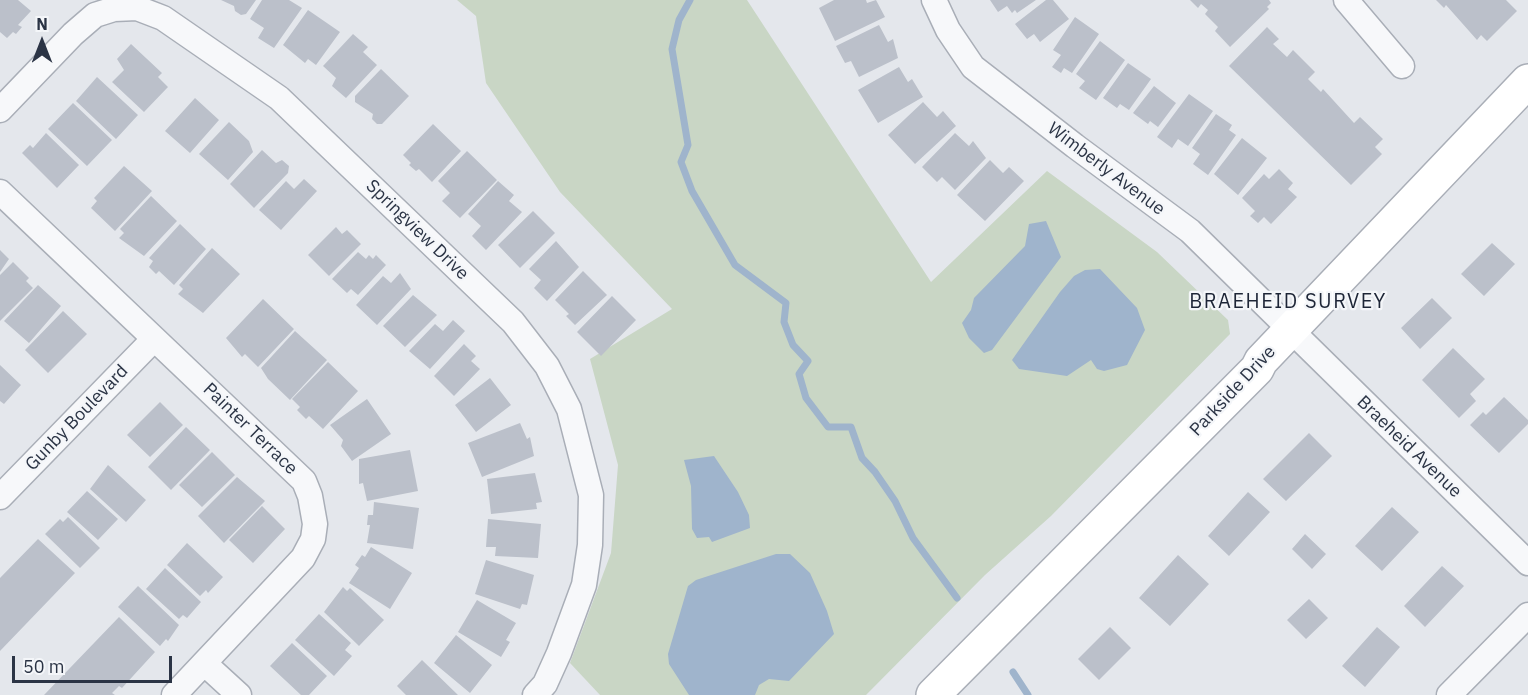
<!DOCTYPE html>
<style>
body{margin:0}
#map{position:relative;width:1528px;height:695px;overflow:hidden;background:#e4e7ec;font-family:"IBM Plex Sans",sans-serif}
canvas{display:block}
.north{position:absolute;left:12px;top:12px;width:60px;height:60px;-webkit-text-stroke:4px #f4f6f9;paint-order:stroke;rotate:0deg;font-size:16px;font-weight:700;line-height:24px;text-align:center;color:#2b3445}
.north::after{content:'';display:block;margin:auto;width:21px;height:27px;background:#2b3445;clip-path:polygon(50% 0,100% 100%,50% 72%,0 100%)}
.scale{position:absolute;left:12px;top:656px;width:160px;height:27px;box-sizing:border-box;border:3px solid #2b3445;border-top:0;padding-left:8px;font-size:18px;line-height:21px;white-space:nowrap;color:#2b3445;-webkit-text-stroke:4px #f4f6f9;paint-order:stroke}
</style>
<div id="map">
<canvas width="1528" height="695"></canvas>
<div class="north">N</div>
<div class="scale">50 m</div>
</div>
<script>
const context = document.querySelector('canvas').getContext('2d');
context.lineJoin = 'round';
function paint(path, color) { context.fillStyle = color; context.fill(path, 'evenodd'); }
const shape = rows => new Path2D(rows.map(r => 'M' + r).join(''));
function stroke(path, color, width, dash) { context.strokeStyle = color; context.lineWidth = width; context.lineCap = dash ? 'butt' : 'round'; context.setLineDash(dash || []); context.stroke(path); }
function write(font, color, halo, rows, align = 'center') {
  context.font = font + ' "IBM Plex Sans",sans-serif'; context.lineWidth = 4.5; context.setLineDash([]); context.textBaseline = 'middle'; context.strokeStyle = halo; context.fillStyle = color; for (const [text, x, y, turn = 0] of rows) {
    context.save(); context.translate(x, y); context.rotate((+turn || 0) * Math.PI / 180); context.textAlign = isNaN(turn) ? turn : align; if (halo) context.strokeText(text, 0, 0); context.fillText(text, 0, 0); context.restore();
  }
}
paint(shape([
 [457,0,747,0,931,282,1047,171,1157,252,1228,320,1230,334,1051,516,985,575,866,695,600,695,570,663,611,553,618,465,590,359,672,309,560,192,486,83,476,16]
]), '#c9d6c5');
paint(shape([
 [1046,221,1061,257,992,350,984,353,969,338,962,323,971,310,974,298,1025,246,1029,224],
 [1100,269,1137,308,1145,330,1127,365,1104,371,1097,369,1091,360,1067,376,1019,369,1012,360,1060,292,1074,276,1085,270],
 [714,456,738,492,749,515,750,528,712,542,709,537,697,538,692,529,691,486,684,460],
 [776,554,790,554,810,573,827,611,834,634,789,681,769,679,759,685,755,695,689,695,669,664,668,654,688,586,696,580]
]), '#9fb4cc');
stroke(shape([
 [690,0,679,20,672,49,688,145,681,162,692,191,735,265,786,303,784,322,793,345,808,361,799,374,806,398,828,427,851,427,862,458,875,472,895,501,913,538,957,598],
 [1013,672,1028,695]
]), '#9fb4cc', 7);
paint(shape([
 [0,0,18,0,31,11,18,25,22,27,16,34,13,32,7,38,0,32],
 [221,0,256,0,246,14,241,15,235,11,234,6],
 [262,0,289,0,302,8,274,48,258,38,264,28,250,19],
 [834,0,866,0,867,3,876,0,885,17,835,41,819,8],
 [990,0,1036,0,1017,13,1015,10,1012,13,1007,6,998,12],
 [1046,0,1053,0,1069,19,1040,42,1034,34,1027,39,1015,24],
 [1190,0,1269,0,1271,3,1267,7,1269,9,1230,47,1215,31,1218,27,1205,14,1208,10,1201,4,1198,8],
 [1436,0,1506,0,1517,11,1487,41,1481,35,1477,40,1446,5,1444,8],
 [308,10,340,32,316,65,308,59,305,63,283,45],
 [1075,17,1099,34,1072,73,1064,68,1061,73,1052,67,1061,55,1053,50],
 [879,25,888,42,893,39,898,58,859,77,851,61,845,63,836,46],
 [1267,27,1279,39,1273,44,1287,57,1293,50,1315,72,1308,79,1321,92,1323,89,1354,123,1360,117,1383,139,1375,147,1382,154,1351,185,1229,66],
 [353,34,368,47,363,52,377,65,346,98,332,86,336,78,323,66],
 [1100,41,1125,60,1096,100,1079,88,1085,81,1076,74],
 [131,44,162,73,158,77,168,87,144,112,112,82,124,70,117,59],
 [1128,63,1151,79,1129,110,1120,104,1117,108,1103,98],
 [899,67,908,82,912,79,923,97,878,123,858,90],
 [381,69,409,96,382,124,377,124,372,119,373,114,355,102,355,96],
 [97,77,138,115,116,139,76,101],
 [1154,86,1176,103,1158,127,1150,121,1148,124,1133,113],
 [1189,94,1213,111,1188,146,1178,139,1172,148,1157,137],
 [195,98,219,120,190,153,165,131],
 [923,102,937,117,943,111,956,126,915,164,888,135],
 [73,103,112,140,87,166,48,129],
 [1216,114,1232,125,1229,130,1236,135,1208,175,1193,164,1200,154,1192,148],
 [229,122,249,141,253,152,228,180,199,154],
 [433,124,461,151,432,182,419,169,416,171,409,165,411,163,403,155],
 [46,133,79,165,57,188,22,153,30,145,33,148],
 [955,133,969,146,973,141,986,158,955,190,942,177,937,182,922,167],
 [1242,138,1267,158,1238,195,1214,174],
 [262,150,276,163,282,160,289,166,288,173,254,208,230,184],
 [467,151,497,180,460,218,442,201,450,193,438,181],
 [990,160,1003,173,1009,167,1024,181,985,221,957,195],
 [124,166,152,191,115,231,91,208,97,201,94,198],
 [1279,169,1293,183,1288,189,1297,197,1271,224,1264,217,1258,223,1250,216,1255,211,1242,198,1264,174,1269,179],
 [304,179,317,191,281,230,259,210,286,181,294,189],
 [498,181,514,195,509,201,522,212,486,250,472,236,481,226,468,214],
 [151,196,177,221,144,256,119,238,124,233,120,229],
 [533,211,555,233,520,268,498,245],
 [180,224,206,249,174,285,159,271,156,274,149,267,153,261,149,258],
 [336,227,342,234,347,230,361,244,329,276,308,255],
 [556,241,579,267,547,301,534,288,541,280,529,269],
 [1492,243,1515,264,1484,296,1461,274],
 [212,248,240,274,203,313,178,294,183,289,179,285],
 [0,250,9,259,0,272],
 [358,252,366,259,369,255,373,259,376,255,386,265,358,295,351,289,347,293,332,279],
 [13,262,29,278,26,281,33,288,0,321,0,275],
 [583,271,607,295,575,325,566,316,569,314,555,300],
 [400,273,411,289,377,325,356,305,383,276,391,283],
 [38,285,61,306,29,343,4,321],
 [413,295,437,315,405,347,383,326],
 [612,296,636,320,601,356,577,332],
 [1432,298,1452,318,1420,349,1401,328],
 [263,299,294,329,258,367,245,354,242,357,226,338],
 [63,311,87,334,48,373,25,350],
 [453,320,465,331,430,369,409,351,435,324,443,331],
 [295,331,327,360,290,400,268,379,261,368],
 [464,344,476,356,471,361,480,369,454,396,434,376],
 [1453,348,1485,379,1470,394,1476,401,1459,418,1422,380],
 [328,362,358,391,323,429,309,416,306,419,297,410,300,407,292,399],
 [0,365,21,385,4,404,0,401],
 [490,378,511,405,476,432,455,405],
 [1504,397,1528,420,1528,424,1499,453,1470,425,1483,412,1486,415],
 [367,399,391,434,352,461,341,446,343,440,330,425],
 [160,402,183,425,150,457,127,435],
 [520,423,527,439,530,437,534,456,482,477,468,443],
 [186,427,210,450,171,490,148,467],
 [1309,433,1332,456,1286,501,1263,479],
 [410,450,418,491,367,501,363,483,359,484,359,459],
 [212,452,235,475,202,507,179,485],
 [108,465,146,500,126,522,90,489],
 [535,473,542,502,536,503,537,509,491,514,487,479],
 [237,477,265,501,224,543,198,516],
 [87,491,118,519,98,540,67,512],
 [1248,492,1270,512,1229,556,1208,536],
 [374,502,419,508,413,549,367,543,370,525,367,525,368,515,373,515],
 [262,506,285,529,253,563,229,540],
 [1392,507,1419,532,1382,571,1355,546],
 [68,517,100,548,80,568,45,534,60,519,63,522],
 [488,519,541,524,538,558,495,556,496,547,486,547],
 [1305,534,1326,554,1312,569,1292,549],
 [38,539,75,573,0,651,0,578],
 [187,543,223,577,208,593,206,590,200,596,167,565],
 [371,547,412,573,390,609,349,583,359,568,355,565,362,555,365,557],
 [1178,555,1209,584,1170,626,1139,598],
 [486,560,534,575,527,605,522,604,520,609,475,594],
 [1442,566,1464,586,1425,627,1404,606],
 [165,568,201,602,187,618,183,615,179,619,146,589],
 [138,586,179,625,168,641,166,639,160,646,118,607],
 [343,587,347,591,350,588,384,620,359,646,324,612],
 [1309,599,1328,618,1306,639,1287,620],
 [477,600,516,623,506,640,510,642,501,657,458,632],
 [319,614,351,643,345,650,352,656,334,676,295,640],
 [119,617,155,652,122,688,119,686,112,693,115,695,44,695],
 [1110,627,1131,648,1099,680,1078,659],
 [1377,627,1400,647,1365,687,1342,666],
 [456,635,492,665,470,693,434,663],
 [292,643,327,676,309,695,301,695,270,666],
 [422,660,458,695,406,695,397,686]
]), '#bbc0ca');
const street = shape([
 [934,0,948,30,973,67,1075,146,1190,231,1528,563],
 [1346,0,1402,66],
 [0,110,73,34,95,15,114,9,137,8,163,18,279,98,513,322,547,366,569,409,591,495,590,545,584,585,559,653,545,684,535,695],
 [0,192,304,481,310,496,315,524,313,539,303,558,174,695],
 [0,497,154,339],
 [204,663,239,695],
 [1449,695,1528,615]
]);
const secondary = shape([
 [933,695,1257,369,1261,361,1528,81]
]);
stroke(street, '#a9aeb7', 27);
stroke(secondary, '#a9aeb7', 36);
stroke(street, '#f7f8fa', 24);
stroke(secondary, '#fff', 33);
write('18px', '#2b3445', '#f4f6f9', [
 ["Wimberly Avenue",1106,169,37],
 ["Springview Drive",417,230,44],
 ["Parkside Drive",1233,391,-47],
 ["Gunby Boulevard",77,418,-46],
 ["Painter Terrace",250,429,44],
 ["Braeheid Avenue",1409,447,44]
]);
context.letterSpacing = '1.5px';
write('20px', '#1d2536', '#f4f6f9', [
 ["BRAEHEID SURVEY",1288,302]
]);
context.letterSpacing = '0px';
</script>
